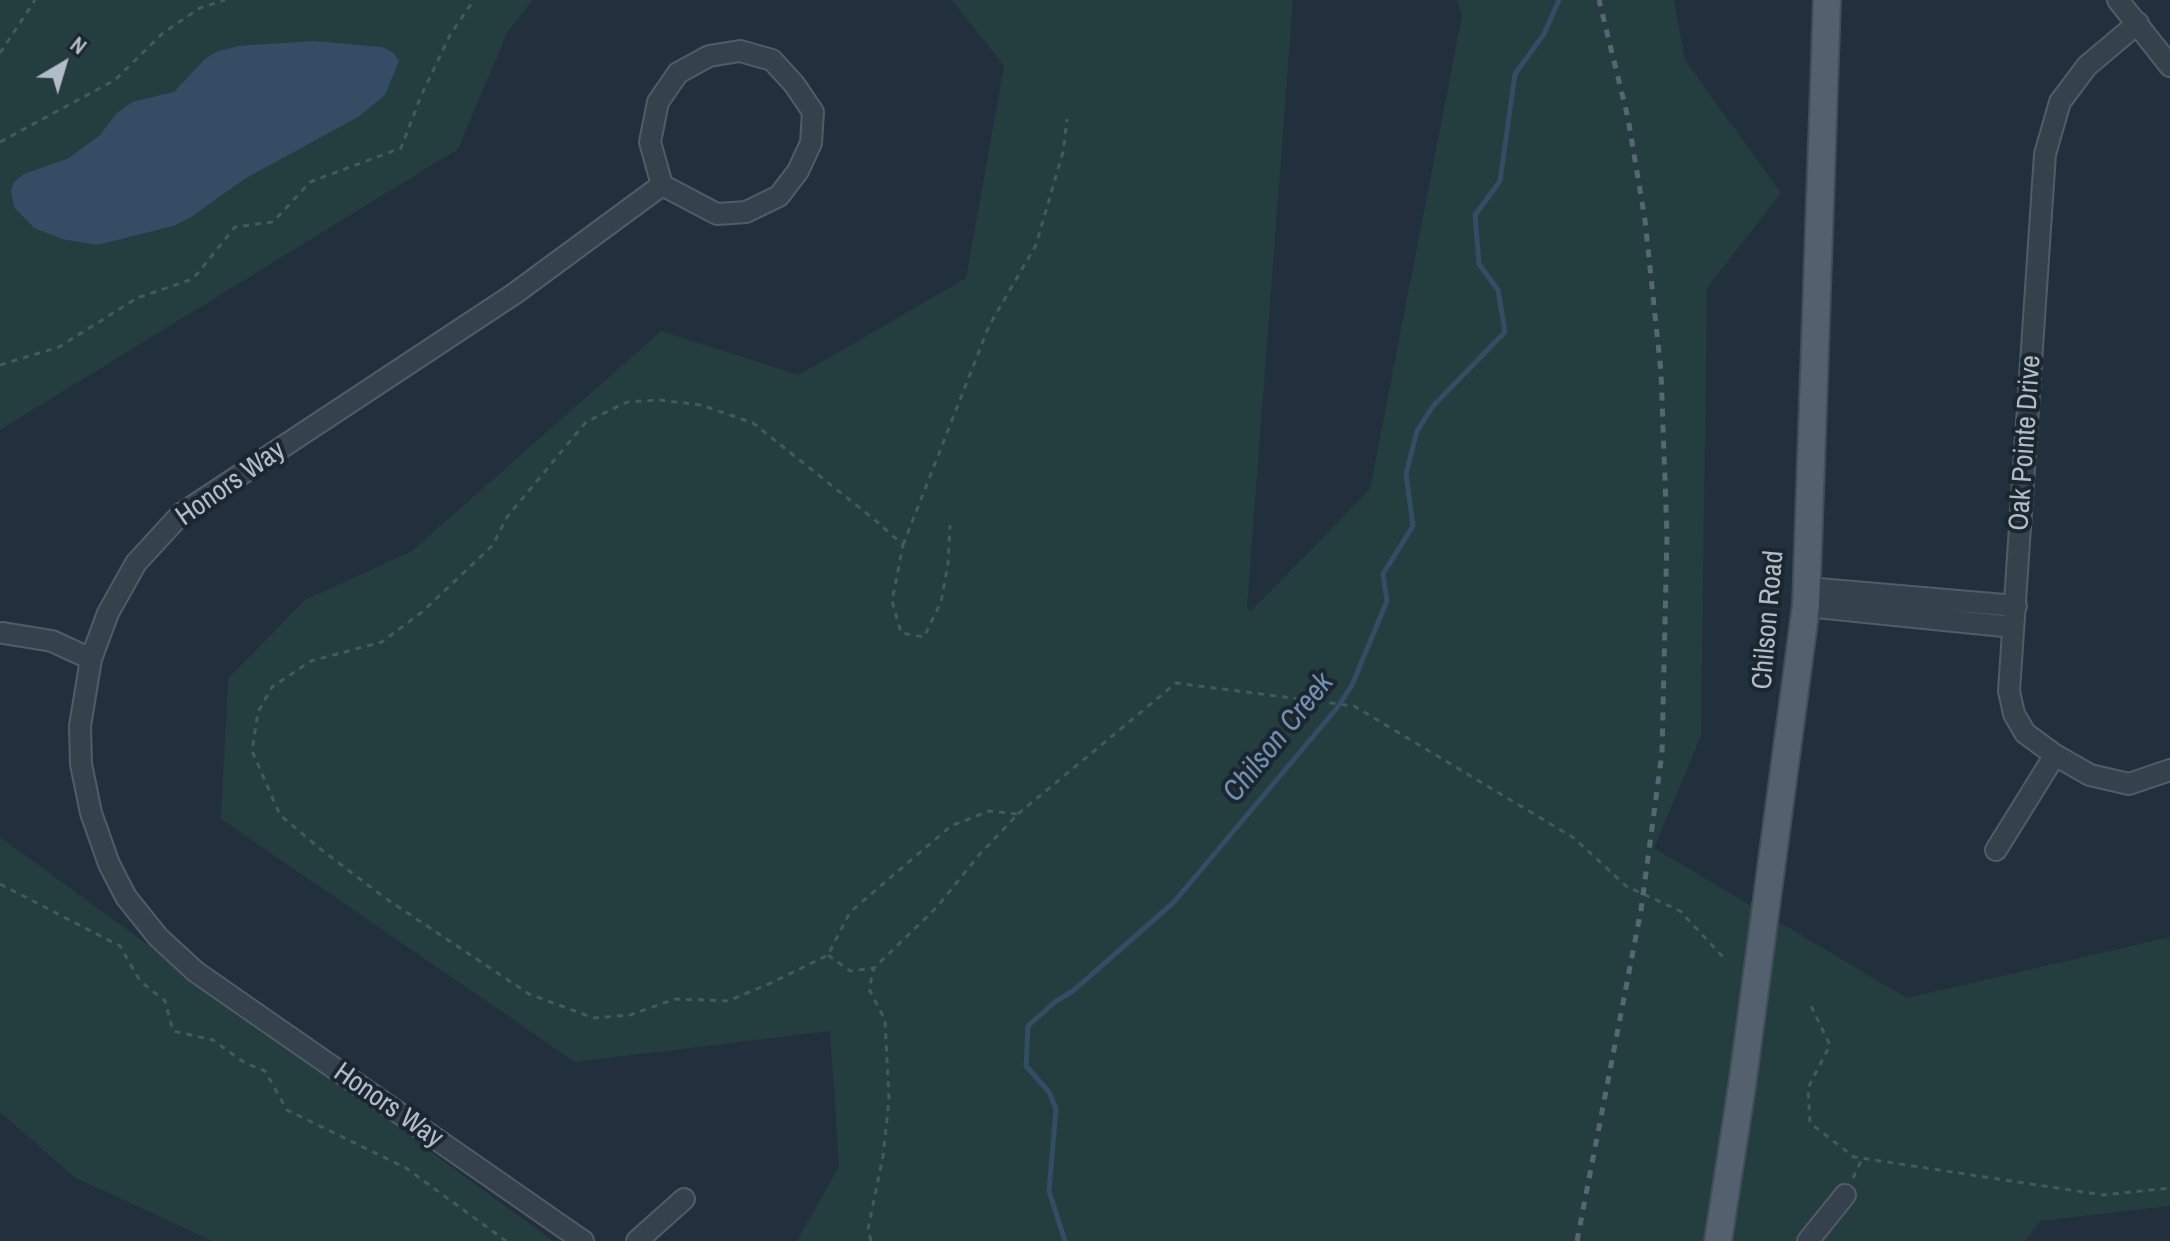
<!DOCTYPE html>
<style>
body{margin:0}
#map{position:relative;width:2170px;height:1241px;overflow:hidden;background:#22303d;font-family:"Archivo Narrow",sans-serif}
canvas{display:block}
.north{position:absolute;left:24px;top:24px;width:80px;height:80px;-webkit-text-stroke:6px #1b2631;paint-order:stroke;rotate:38deg;font-size:22px;font-weight:700;line-height:32px;text-align:center;color:#b1bcc8}
.north::after{content:'';display:block;margin:auto;width:28px;height:36px;background:#b1bcc8;clip-path:polygon(50% 0,100% 100%,50% 72%,0 100%)}
</style>
<div id="map">
<canvas width="2170" height="1241"></canvas>
<div class="north">N</div>
</div>
<script>
const context = document.querySelector('canvas').getContext('2d');
context.lineJoin = 'round';
function paint(path, color) { context.fillStyle = color; context.fill(path, 'evenodd'); }
const shape = rows => new Path2D(rows.map(r => 'M' + r).join(''));
function stroke(path, color, width, dash) { context.strokeStyle = color; context.lineWidth = width; context.lineCap = dash ? 'butt' : 'round'; context.setLineDash(dash || []); context.stroke(path); }
function write(font, color, halo, rows, align = 'center') {
  context.font = font + ' "Archivo Narrow",sans-serif'; context.lineWidth = 8; context.setLineDash([]); context.textBaseline = 'middle'; context.strokeStyle = halo; context.fillStyle = color; for (const [text, x, y, turn = 0] of rows) {
    context.save(); context.translate(x, y); context.rotate((+turn || 0) * Math.PI / 180); context.textAlign = isNaN(turn) ? turn : align; if (halo) context.strokeText(text, 0, 0); context.fillText(text, 0, 0); context.restore();
  }
}
paint(shape([
 [0,0,533,0,507,33,458,149,0,430],
 [952,0,1293,0,1247,608,1251,611,1370,489,1462,16,1457,0,1674,0,1685,60,1781,193,1707,288,1701,736,1654,848,1907,998,2170,937,2170,1206,2040,1221,2025,1241,797,1241,839,1167,830,1031,575,1062,221,819,228,678,305,600,412,551,661,331,799,375,966,278,1004,66],
 [0,837,553,1241,213,1241,74,1177,0,1112]
]), '#243d3e');
paint(shape([
 [313,41,382,47,394,53,399,61,385,95,358,117,246,178,191,217,173,226,97,245,62,239,34,228,14,207,11,191,14,182,24,174,69,158,100,135,116,114,132,102,174,92,205,59,216,52,238,46]
]), '#344d65');
stroke(shape([
 [1065,1241,1049,1191,1056,1109,1049,1092,1026,1066,1028,1026,1056,1001,1073,991,1174,902,1337,708,1352,685,1387,601,1383,574,1413,526,1406,474,1417,431,1433,406,1505,332,1498,290,1479,264,1475,215,1500,181,1515,74,1544,34,1559,0]
]), '#344d65', 5);
const minor = shape([
 [2118,0,2170,66],
 [2138,23,2087,66,2060,102,2045,154,2009,691,2014,714,2025,733,2055,755,2090,775,2129,784,2170,770],
 [740,51,772,60,794,84,813,112,811,143,798,171,779,196,746,212,717,214,662,185,650,142,658,102,678,73,709,56,740,51],
 [1807,588,2016,606],
 [1806,606,2013,627],
 [3,633,52,641,91,659],
 [1996,850,2055,755],
 [583,1241,196,972,158,937,126,897,109,864,91,813,81,764,80,726,91,659,108,613,136,563,181,514,514,294,662,185],
 [637,1241,684,1199],
 [1808,1241,1845,1195]
]);
const major = shape([
 [1718,1241,1742,1086,1806,606,1827,0]
]);
stroke(minor, '#515c67', 24);
stroke(major, '#424d58', 30);
stroke(shape([
 [0,53,35,0],
 [0,142,115,80,163,33,200,8,225,0],
 [0,365,59,347,137,298,193,279,235,227,273,222,310,182,401,148,421,96,450,35,474,0],
 [903,545,989,326,1036,245,1063,152,1067,119],
 [1018,814,1176,683,1354,706,1574,838,1626,886,1680,911,1724,958],
 [0,884,120,946,140,981,165,1001,173,1031,213,1040,245,1063,265,1071,287,1110,406,1168,506,1241],
 [828,955,850,971,874,968],
 [1811,1006,1830,1045,1808,1088,1810,1123,1854,1157,2103,1195,2170,1188],
 [1853,1178,1862,1159],
 [871,1241,868,1229,883,1156,889,1100,885,1020,869,989,874,968,937,907,979,855,1018,814,989,811,951,826,850,912,828,955,771,983,728,1001,675,999,630,1015,594,1018,529,994,385,898,323,851,280,815,252,751,258,712,272,687,311,661,382,642,422,612,493,545,507,517,586,422,627,402,659,400,701,405,753,423,875,520,903,545,892,601,901,633,924,637,941,602,948,564,950,525]
]), '#415a5a', 3, [6, 6]);
stroke(minor, '#35414d', 20);
stroke(major, '#53606d', 26);
stroke(shape([
 [1577,1241,1641,910,1662,753,1667,535,1661,372,1645,220,1628,118,1599,0]
]), '#576674', 5, [8, 8]);
write('28px', '#b1bcc8', '#1b2631', [
 ["Oak Pointe Drive",2026,443,-86],
 ["Honors Way",231,484,-35],
 ["Chilson Road",1769,620,-85],
 ["Honors Way",388,1106,35]
]);
write('italic 30px', '#7090ad', '#1b2631', [
 ["Chilson Creek",1279,738,-51]
]);
</script>
